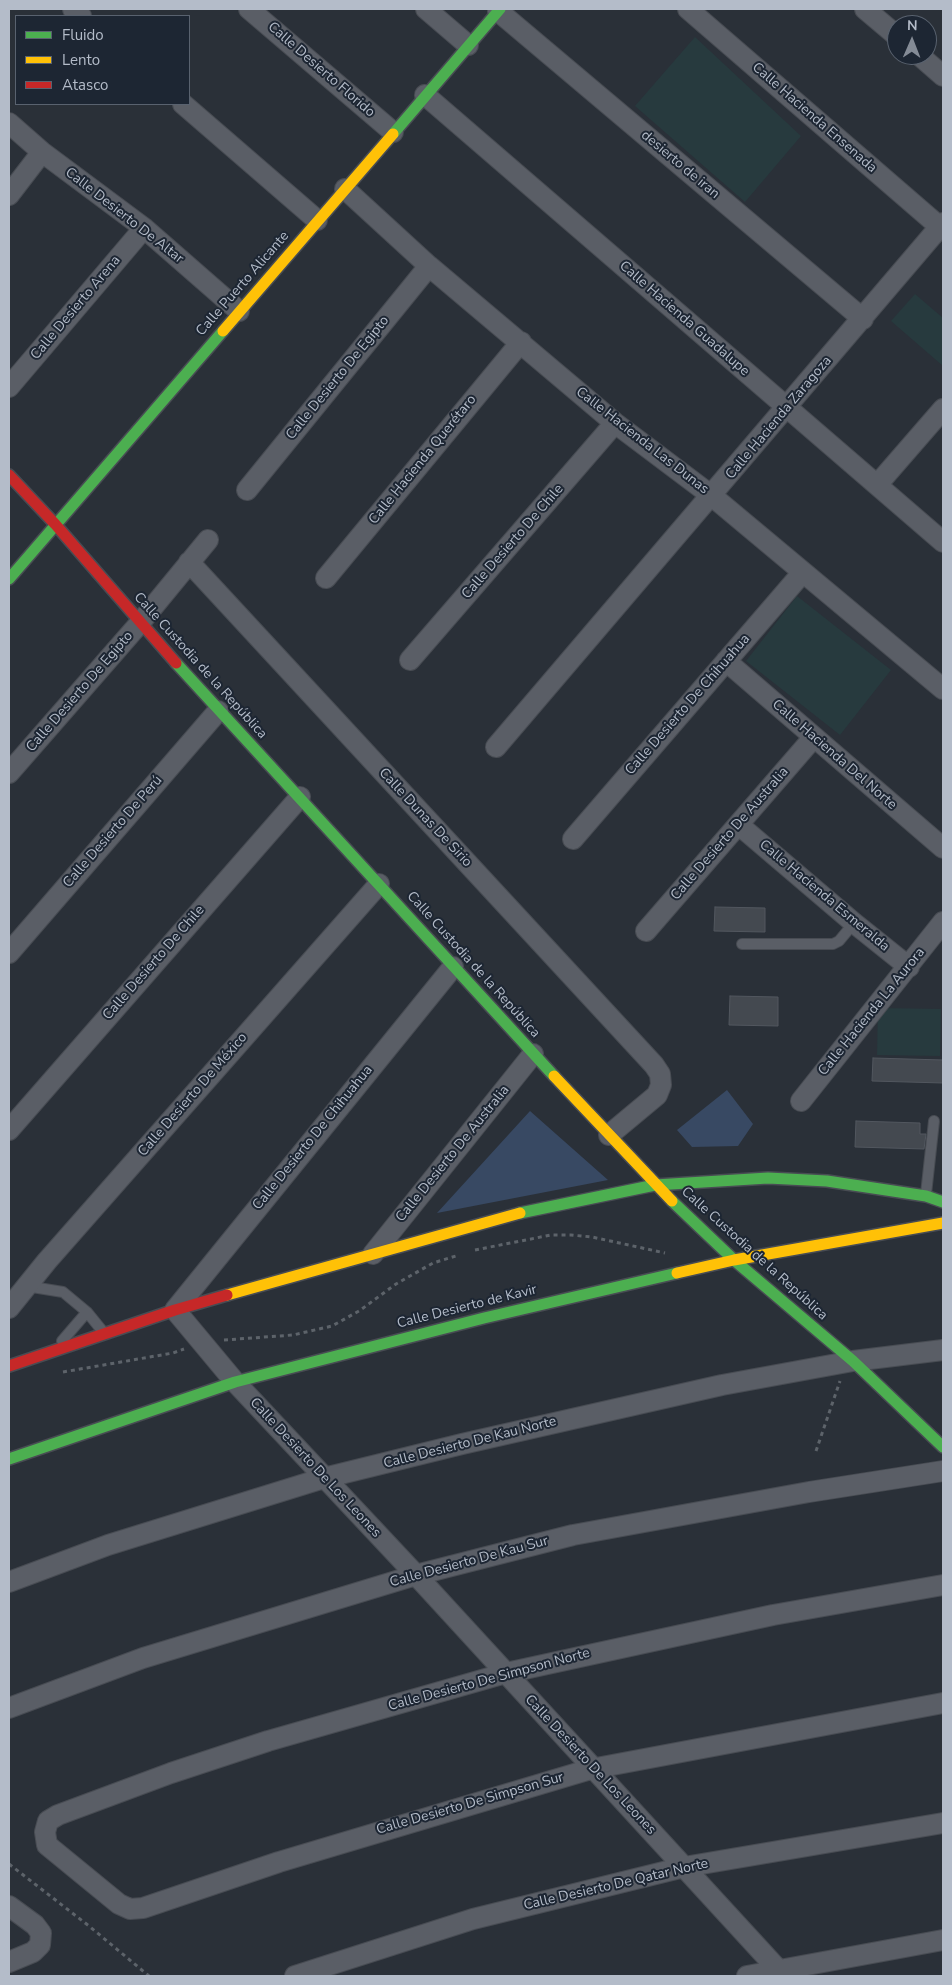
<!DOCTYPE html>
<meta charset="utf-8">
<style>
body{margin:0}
#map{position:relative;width:952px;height:1985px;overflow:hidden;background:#2a3038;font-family:"Nunito Sans",sans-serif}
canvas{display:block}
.frame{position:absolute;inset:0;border:10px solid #b4bcc9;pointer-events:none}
.legend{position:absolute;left:15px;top:15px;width:175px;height:90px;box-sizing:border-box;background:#1d2633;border:1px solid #59626f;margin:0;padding:6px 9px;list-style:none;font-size:15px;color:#b4bcc9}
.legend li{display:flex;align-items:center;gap:10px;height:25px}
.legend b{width:25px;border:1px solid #59626f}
.north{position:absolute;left:887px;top:15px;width:50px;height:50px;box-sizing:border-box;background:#1d2633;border:1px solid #59626f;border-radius:50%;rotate:1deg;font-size:14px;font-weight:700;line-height:20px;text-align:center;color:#b4bcc9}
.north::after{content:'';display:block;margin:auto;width:18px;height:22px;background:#848b96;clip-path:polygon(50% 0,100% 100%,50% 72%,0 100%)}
</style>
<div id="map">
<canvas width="952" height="1985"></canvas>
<div class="frame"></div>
<ul class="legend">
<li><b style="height:6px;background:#4caf50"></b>Fluido</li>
<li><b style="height:6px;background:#ffc107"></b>Lento</li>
<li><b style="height:6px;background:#c62828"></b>Atasco</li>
</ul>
<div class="north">N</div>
</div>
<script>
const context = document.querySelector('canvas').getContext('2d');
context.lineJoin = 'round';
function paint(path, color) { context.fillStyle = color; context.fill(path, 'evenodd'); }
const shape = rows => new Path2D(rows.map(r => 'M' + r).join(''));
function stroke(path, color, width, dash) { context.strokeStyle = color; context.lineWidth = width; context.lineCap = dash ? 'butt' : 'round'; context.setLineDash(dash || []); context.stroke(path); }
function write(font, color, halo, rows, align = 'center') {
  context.font = font + ' "Nunito Sans",sans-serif'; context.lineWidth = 4; context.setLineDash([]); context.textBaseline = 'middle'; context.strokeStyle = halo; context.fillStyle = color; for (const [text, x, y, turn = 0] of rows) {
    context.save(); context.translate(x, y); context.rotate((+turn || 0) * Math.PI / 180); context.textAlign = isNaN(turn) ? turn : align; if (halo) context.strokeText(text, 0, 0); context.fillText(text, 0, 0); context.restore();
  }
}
paint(shape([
 [695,37,801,136,745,202,635,106],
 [915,294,943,318,943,366,891,321],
 [797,596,891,670,840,735,746,661],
 [878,1008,941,1009,940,1056,877,1055]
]), '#273a3e');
paint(shape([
 [727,1090,753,1124,738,1146,692,1147,677,1130],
 [530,1111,608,1180,437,1213]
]), '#384963');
const building = shape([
 [715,907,765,908,765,932,714,931,715,907],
 [730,996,778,997,778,1026,729,1025,730,996],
 [873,1058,943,1060,943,1083,872,1081,873,1058],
 [856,1121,920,1123,920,1134,926,1134,924,1149,855,1147,856,1121]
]);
paint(building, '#444950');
stroke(building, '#52575f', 1);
const lane = shape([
 [742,944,833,944,839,941,854,923],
 [926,1194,934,1121],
 [26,1286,63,1292,87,1312],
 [62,1341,87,1312,104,1333]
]);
const street = shape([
 [73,9,81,16],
 [249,9,393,132],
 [426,9,468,45],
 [688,9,940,227],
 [865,9,897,36],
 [498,11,863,319],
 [919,55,943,76],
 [425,95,943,542],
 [183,104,317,220],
 [9,123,42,152,144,228,239,311],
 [345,189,429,266,615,423,712,496,943,689],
 [9,195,42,152],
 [9,387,144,228],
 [877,485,943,409],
 [247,490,429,266],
 [189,562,654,1065,660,1074,661,1085,657,1095,609,1135],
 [326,578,521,342],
 [410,660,615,423],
 [726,661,943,848],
 [496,747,943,223],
 [9,773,139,624,208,540],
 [739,825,854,923,909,967],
 [573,839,803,572],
 [646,931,814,737],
 [9,953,218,711],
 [453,967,175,1310,235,1382,416,1575,784,1976],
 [801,1101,943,922],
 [9,1130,300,797],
 [373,1254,533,1054],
 [9,1308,47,1261,379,884],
 [9,1582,108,1545,324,1478,462,1444,722,1385,853,1361,943,1350],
 [943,1585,773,1615,506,1673,268,1741,171,1773,58,1815,48,1821,45,1832,47,1845,119,1904,130,1909,143,1908,279,1862,591,1769,943,1703],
 [9,1708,143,1658,416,1575,573,1535,809,1492,943,1471],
 [9,1906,35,1925,41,1933,40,1945,33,1952,9,1962],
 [295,1976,473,1919,684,1867,943,1823],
 [747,1976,943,1940]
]);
const fast = shape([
 [393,134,500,9],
 [9,579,223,331],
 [176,663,554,1076],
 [672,1201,734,1260,853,1361,943,1447],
 [520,1213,655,1185,768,1178,827,1181,926,1196,943,1202],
 [9,1459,235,1382,484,1318,677,1273]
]);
const slow = shape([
 [223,331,393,134],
 [554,1076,672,1201],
 [677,1273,734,1260,943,1223],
 [227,1295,520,1213]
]);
const jam = shape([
 [9,475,55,524,176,663],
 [9,1366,175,1310,227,1295]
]);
stroke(lane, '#484c53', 12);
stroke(street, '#484c53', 22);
stroke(fast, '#484c53', 14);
stroke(slow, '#484c53', 14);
stroke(jam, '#484c53', 14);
stroke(shape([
 [475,1250,551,1235,571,1235,592,1237,665,1253],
 [224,1340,293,1335,332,1326,359,1311,396,1284,433,1263,459,1255],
 [63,1372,173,1353,184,1349],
 [816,1451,840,1381],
 [9,1864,89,1926,149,1976]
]), '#5d636a', 3, [4, 4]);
stroke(lane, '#5a5e66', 10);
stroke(street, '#5a5e66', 20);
stroke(fast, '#4caf50', 11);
stroke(slow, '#ffc107', 11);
stroke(jam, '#c62828', 11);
write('14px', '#b4bcc9', '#1d2633', [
 ["Calle Desierto Florido",321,70,41],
 ["Calle Hacienda Ensenada",814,118,41],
 ["desierto de iran",680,165,40],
 ["Calle Desierto De Altar",124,216,38],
 ["Calle Puerto Alicante",243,284,-49],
 ["Calle Desierto Arena",76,308,-50],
 ["Calle Hacienda Guadalupe",684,319,41],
 ["Calle Desierto De Egipto",338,378,-51],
 ["Calle Hacienda Zaragoza",779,418,-50],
 ["Calle Hacienda Las Dunas",642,441,38],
 ["Calle Hacienda Querétaro",423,460,-51],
 ["Calle Desierto De Chile",513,542,-49],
 ["Calle Custodia de la República",200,666,48],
 ["Calle Desierto De Egipto",80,692,-49],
 ["Calle Desierto De Chihuahua",688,705,-49],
 ["Calle Hacienda Del Norte",834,755,41],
 ["Calle Dunas De Sirio",425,818,47],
 ["Calle Desierto De Perú",113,832,-49],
 ["Calle Desierto De Australia",730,834,-49],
 ["Calle Hacienda Esmeralda",824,896,40],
 ["Calle Desierto De Chile",154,963,-49],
 ["Calle Custodia de la República",473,965,48],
 ["Calle Hacienda La Aurora",872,1012,-51],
 ["Calle Desierto De México",193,1095,-49],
 ["Calle Desierto De Chihuahua",313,1138,-51],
 ["Calle Desierto De Australia",453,1154,-51],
 ["Calle Custodia de la República",754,1254,42],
 ["Calle Desierto de Kavir",467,1307,-14],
 ["Calle Desierto De Kau Norte",470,1443,-14],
 ["Calle Desierto De Los Leones",315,1468,47],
 ["Calle Desierto De Kau Sur",469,1562,-15],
 ["Calle Desierto De Simpson Norte",489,1680,-15],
 ["Calle Desierto De Los Leones",590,1765,47],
 ["Calle Desierto De Simpson Sur",470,1804,-16],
 ["Calle Desierto De Qatar Norte",616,1885,-13]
]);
</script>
